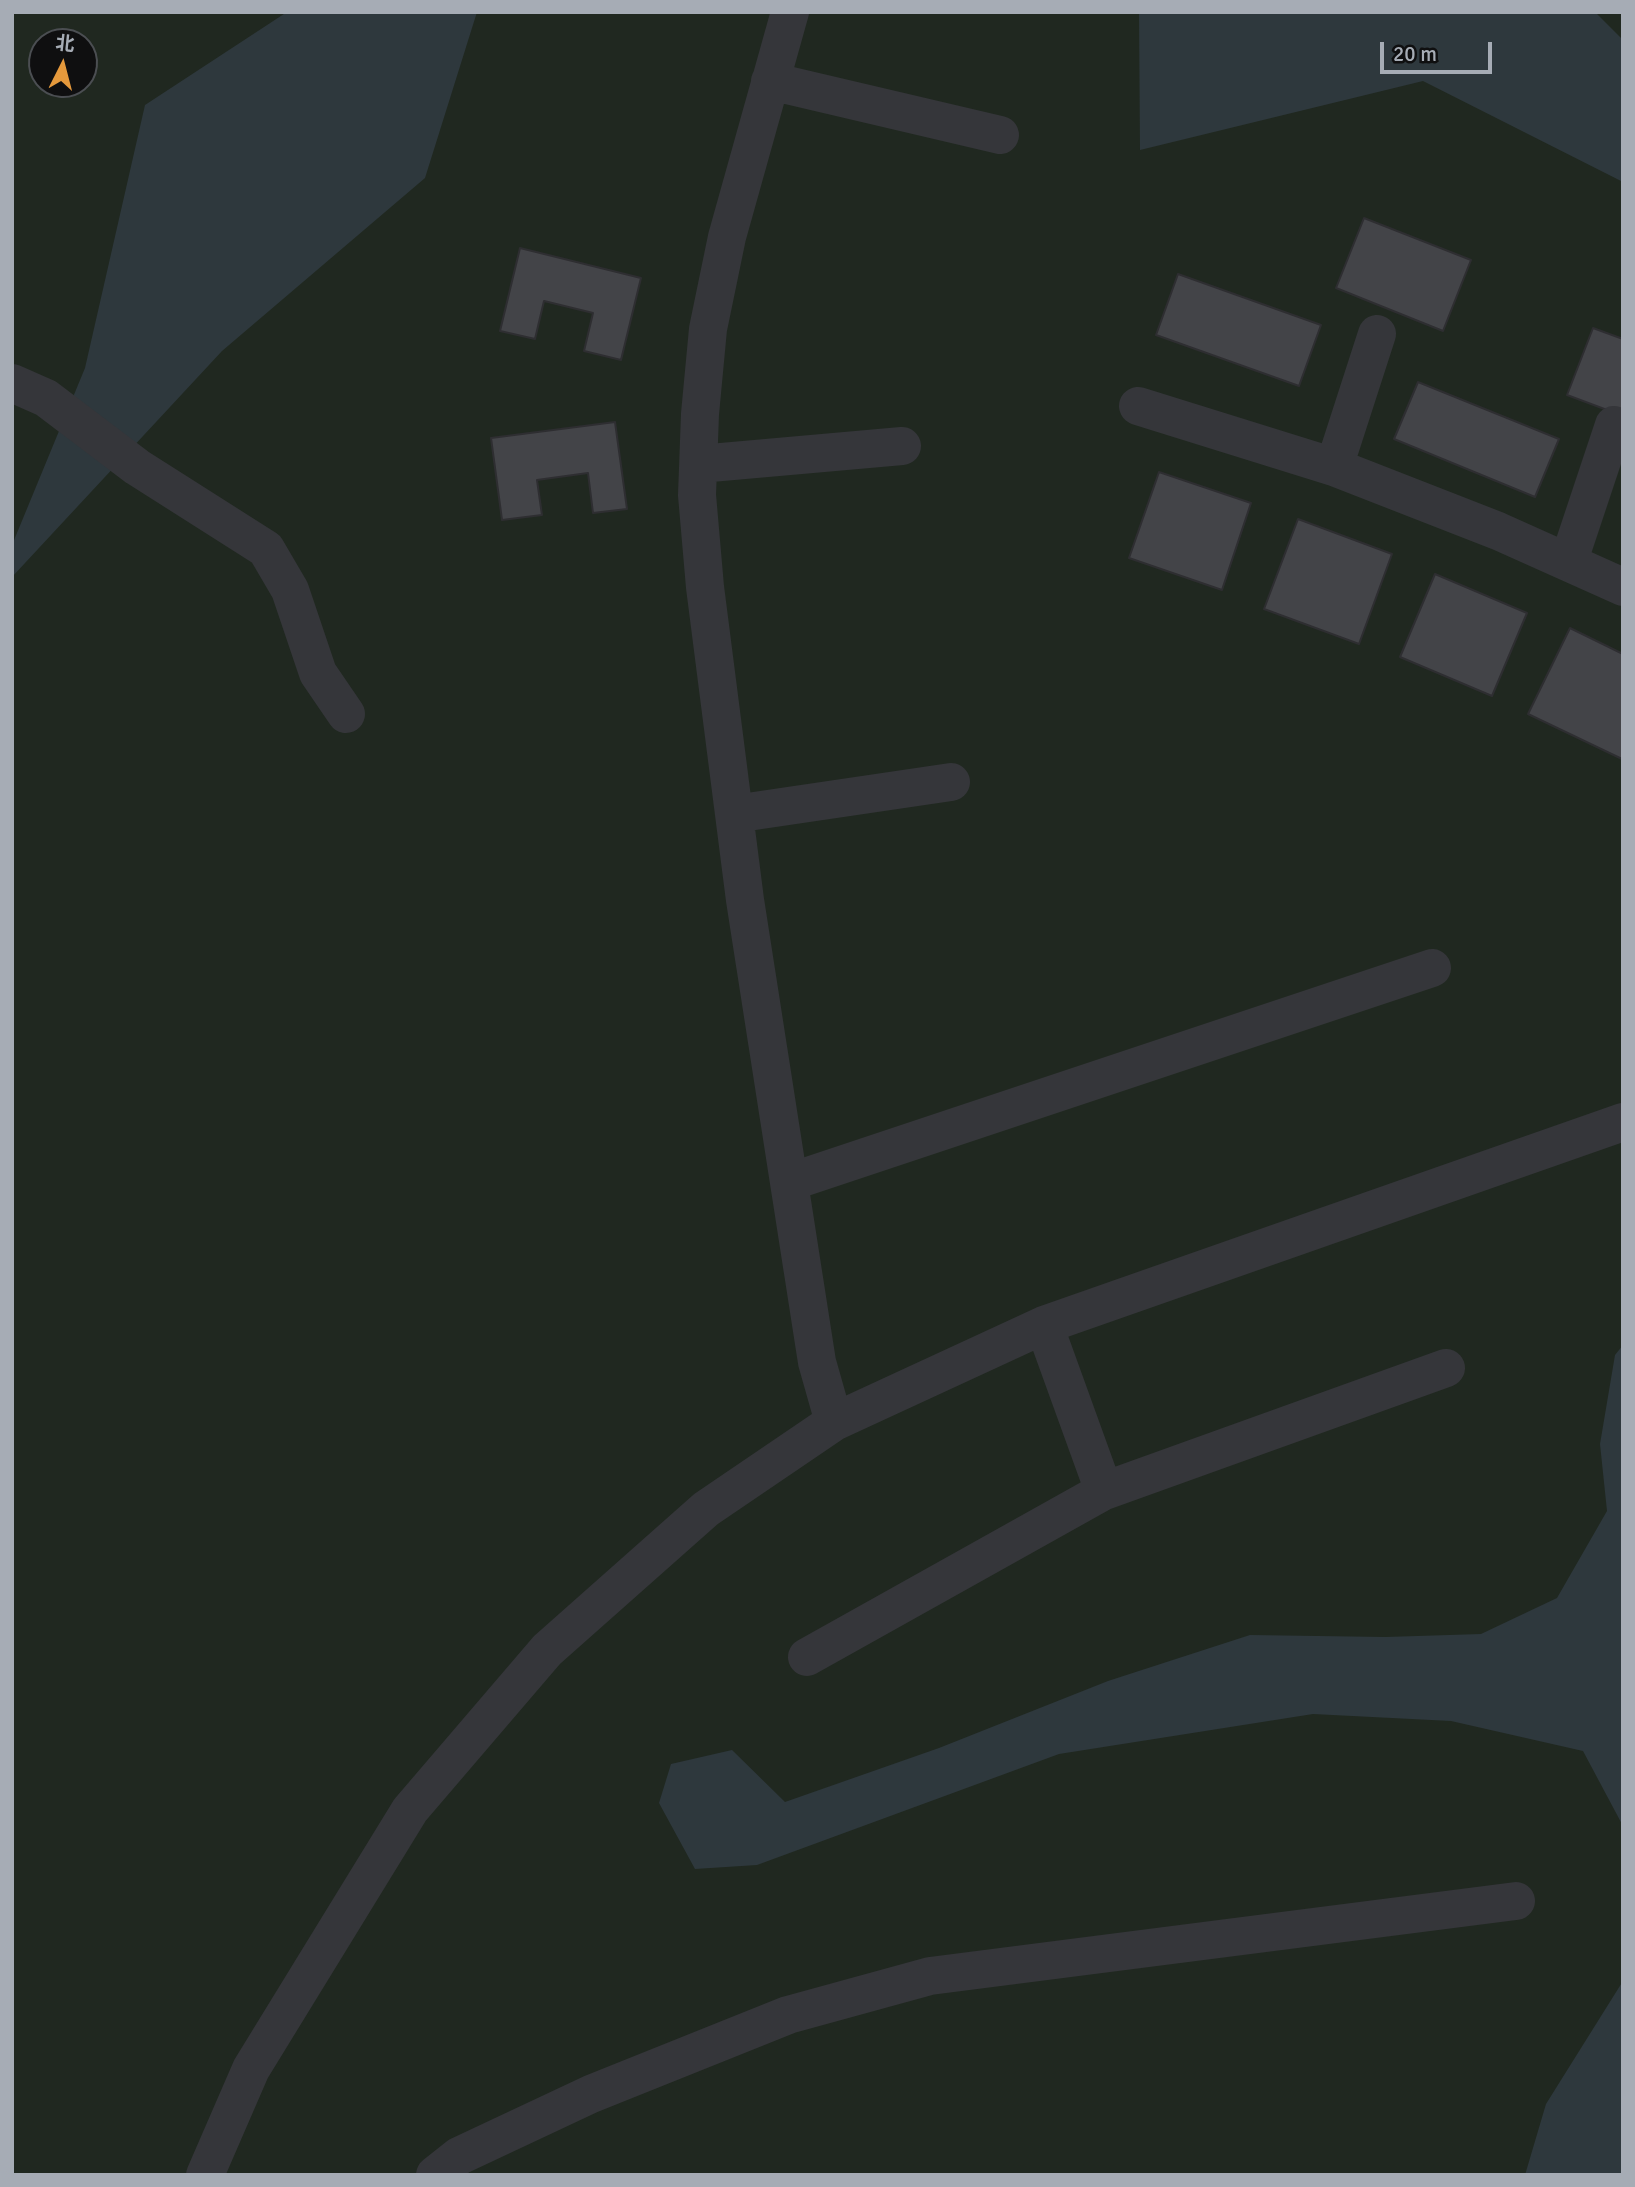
<!DOCTYPE html>
<meta charset="utf-8">
<style>
body{margin:0}
#map{position:relative;width:1635px;height:2187px;overflow:hidden;background:#141415;font-family:Signika,"Noto Sans SC",sans-serif}
canvas{display:block}
.frame{position:absolute;inset:0;border:14px solid #a6acb5;pointer-events:none}
.north{position:absolute;left:28px;top:28px;width:70px;height:70px;box-sizing:border-box;background:#0f0f10;border:2px solid #4b4e52;border-radius:50%;rotate:6deg;font-size:19px;font-weight:700;line-height:28px;text-align:center;color:#a6acb5}
.north::after{content:'';display:block;margin:auto;width:24px;height:32px;background:#e5993c;clip-path:polygon(50% 0,100% 100%,50% 72%,0 100%)}
.scale{position:absolute;left:1380px;top:42px;width:112px;height:32px;box-sizing:border-box;border:4px solid #a6acb5;border-top:0;padding-left:9px;font-size:21px;line-height:24px;white-space:nowrap;color:#a6acb5;-webkit-text-stroke:5px #0f0f10;paint-order:stroke}
</style>
<div id="map">
<canvas width="1635" height="2187"></canvas>
<div class="frame"></div>
<div class="north">北</div>
<div class="scale">20 m</div>
</div>
<script>
const context = document.querySelector('canvas').getContext('2d');
context.lineJoin = 'round';
function paint(path, color) { context.fillStyle = color; context.fill(path, 'evenodd'); }
const shape = rows => new Path2D(rows.map(r => 'M' + r).join(''));
function stroke(path, color, width, dash) { context.strokeStyle = color; context.lineWidth = width; context.lineCap = dash ? 'butt' : 'round'; context.setLineDash(dash || []); context.stroke(path); }
paint(shape([
 [12,12,1623,12,1623,2175,12,2175],
 [42,42,84,42,84,84,42,84]
]), '#202820');
paint(shape([
 [287,12,477,12,425,178,222,351,12,577,12,545,85,368,145,105],
 [1139,12,1595,12,1623,40,1623,182,1423,81,1140,150],
 [1623,1345,1623,1826,1583,1751,1451,1721,1313,1714,1059,1754,757,1865,695,1869,659,1803,671,1764,732,1750,785,1802,939,1748,1108,1681,1250,1635,1385,1637,1481,1634,1557,1598,1607,1511,1600,1444,1615,1355],
 [1623,1981,1623,2175,1525,2175,1546,2104]
]), '#2e383d');
const building = shape([
 [1364,218,1471,260,1443,331,1336,288,1364,218],
 [520,248,641,278,621,360,584,351,593,313,544,301,535,339,500,331,520,248],
 [1178,274,1321,325,1299,386,1156,335,1178,274],
 [1593,328,1623,339,1623,416,1567,395,1593,328],
 [1418,382,1559,439,1535,497,1394,439,1418,382],
 [615,422,627,509,593,513,588,473,537,480,542,515,502,520,491,438,615,422],
 [1159,472,1251,503,1222,590,1129,558,1159,472],
 [1298,519,1392,554,1359,644,1264,609,1298,519],
 [1435,574,1527,613,1492,696,1400,657,1435,574],
 [1570,628,1623,654,1622,759,1528,714,1570,628]
]);
paint(building, '#434448');
stroke(building, '#2e2e31', 2);
stroke(shape([
 [790,12,727,237,708,329,700,414,697,495,705,587,745,900,817,1362,834,1422],
 [770,81,1000,135],
 [12,383,46,398,137,467,266,549,290,590,318,673,346,714],
 [1138,406,1334,467,1498,531,1623,587],
 [699,464,902,446],
 [1334,467,1377,334],
 [1569,560,1614,425],
 [734,814,951,782],
 [790,1182,1432,968],
 [1044,1325,1104,1491],
 [807,1657,1104,1491,1446,1368],
 [205,2175,251,2069,410,1810,547,1650,706,1509,834,1422,1044,1325,1623,1122],
 [435,2175,459,2156,591,2094,788,2015,930,1976,1516,1901]
]), '#35363a', 38);
</script>
